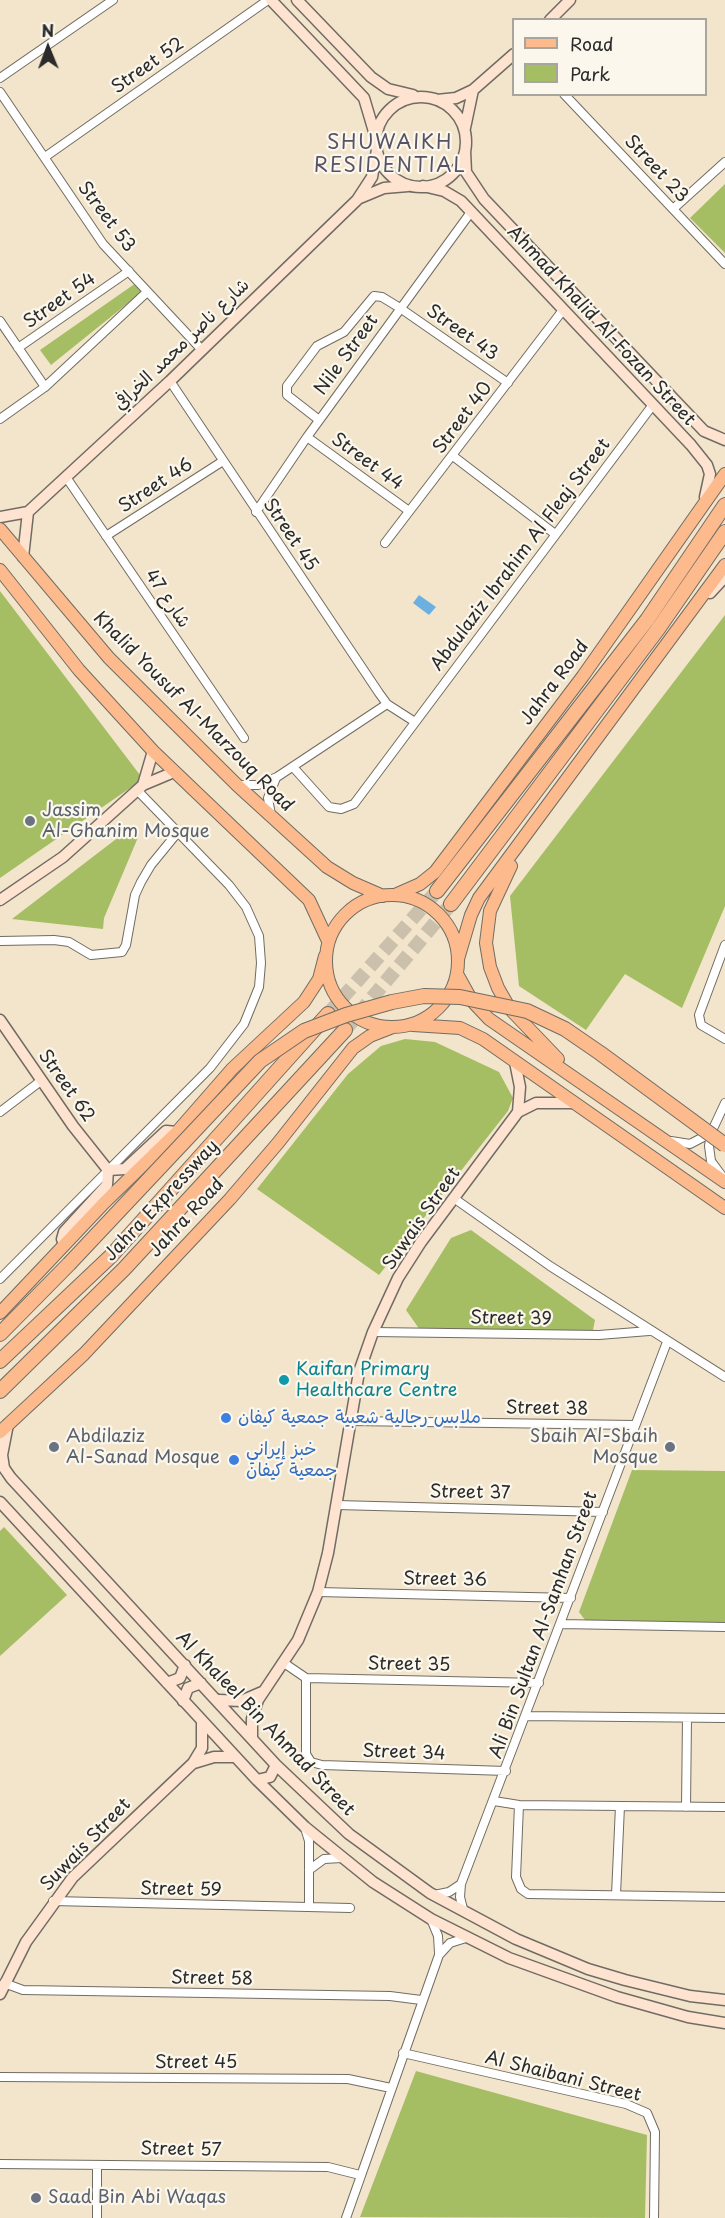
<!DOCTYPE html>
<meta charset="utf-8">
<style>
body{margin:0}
#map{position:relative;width:725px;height:2218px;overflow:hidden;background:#f2e5cb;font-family:"Playpen Sans",sans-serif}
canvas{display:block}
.legend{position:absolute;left:512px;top:18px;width:195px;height:78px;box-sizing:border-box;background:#fbf7ec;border:2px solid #a8a59f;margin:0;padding:8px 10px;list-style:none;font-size:18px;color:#2b2b2b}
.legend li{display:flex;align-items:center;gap:12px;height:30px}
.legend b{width:30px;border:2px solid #a8a59f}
.north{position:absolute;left:18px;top:18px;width:60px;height:60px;-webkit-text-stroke:4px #fbf7ec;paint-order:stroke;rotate:359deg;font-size:16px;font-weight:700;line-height:24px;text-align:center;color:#2b2b2b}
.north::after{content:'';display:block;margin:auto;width:21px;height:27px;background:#2b2b2b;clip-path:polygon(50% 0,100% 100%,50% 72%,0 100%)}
</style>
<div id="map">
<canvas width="725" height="2218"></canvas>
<ul class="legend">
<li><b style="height:8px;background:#fcba8d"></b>Road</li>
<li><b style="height:16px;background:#a5bd63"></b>Park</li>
</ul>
<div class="north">N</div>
</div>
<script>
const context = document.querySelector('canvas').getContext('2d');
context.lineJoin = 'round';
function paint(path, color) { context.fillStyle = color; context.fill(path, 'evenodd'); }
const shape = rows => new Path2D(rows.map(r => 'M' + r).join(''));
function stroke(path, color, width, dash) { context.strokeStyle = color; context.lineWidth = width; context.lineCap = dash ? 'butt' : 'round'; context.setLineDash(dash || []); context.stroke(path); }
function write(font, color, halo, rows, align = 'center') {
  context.font = font + ' "Playpen Sans","Playpen Sans Arabic",sans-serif'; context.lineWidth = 4.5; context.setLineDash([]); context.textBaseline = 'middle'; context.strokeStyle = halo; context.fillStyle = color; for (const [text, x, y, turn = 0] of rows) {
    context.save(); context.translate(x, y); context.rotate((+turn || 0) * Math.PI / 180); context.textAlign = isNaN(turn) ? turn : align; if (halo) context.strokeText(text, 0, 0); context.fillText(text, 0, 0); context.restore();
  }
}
paint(shape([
 [725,184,725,253,690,218],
 [136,283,143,291,51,365,40,350],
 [0,591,143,779,0,878],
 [725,615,725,906,682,1008,625,974,586,1030,519,986,510,896],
 [133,826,139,835,104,918,103,929,12,919],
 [405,1039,435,1042,499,1072,513,1098,508,1111,379,1275,257,1189,348,1074,381,1046],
 [471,1230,595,1320,593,1330,420,1330,406,1310,451,1238],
 [632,1470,725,1471,725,1623,585,1620,579,1612],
 [4,1527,67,1595,0,1656,0,1531],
 [416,2071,647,2135,645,2218,360,2217]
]), '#a5bd63');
paint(shape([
 [419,595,436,607,429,615,413,603]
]), '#6cb0e2');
stroke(shape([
 [328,1014,437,891],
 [345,1030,451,904]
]), '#cac0ab', 14, [14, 7]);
const street = shape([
 [0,78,113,0],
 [0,92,103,244,202,350],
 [564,94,725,264],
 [45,157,268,0],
 [673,209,725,162],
 [0,321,45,387],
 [18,348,129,271],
 [170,381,379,693,387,704,415,722],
 [0,419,45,387,147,292],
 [319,420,287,395,287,386,317,346,344,332,374,296,382,297,400,308,508,383],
 [307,437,409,511],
 [453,456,555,534],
 [66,477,244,738],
 [256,512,307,437,471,212],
 [106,536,223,461],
 [385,543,563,310],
 [293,767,329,807,341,809,354,804,652,406],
 [238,785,258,785,277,777,387,704],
 [271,815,268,798,276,778],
 [0,941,54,940,69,942,91,955,122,952,126,945,135,895,141,882,151,865,178,832],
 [725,945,699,1015,701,1025,725,1039],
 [0,1112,42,1080],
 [671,1141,690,1144,711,1133],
 [722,1176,711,1161,709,1146,711,1133,725,1103],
 [455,1199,550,1266,725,1377],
 [0,1279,210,1068,244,1024,259,987,261,963,259,936,246,907,229,885,137,790],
 [373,1332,599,1335,649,1331],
 [350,1421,635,1425],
 [337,1505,603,1512],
 [318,1592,571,1598],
 [561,1624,725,1627],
 [284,1663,306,1678,539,1683],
 [306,1678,306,1754,311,1762,322,1765,506,1771],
 [526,1716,725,1718],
 [494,1801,519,1805,725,1807],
 [519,1805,516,1877,521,1889,528,1894,725,1897],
 [686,1807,687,1718],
 [305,1828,309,1841,309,1907],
 [309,1870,324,1859,342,1858],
 [434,1895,449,1892,461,1884],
 [616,1895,620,1806],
 [53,1901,350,1908],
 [463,1909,460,1897,461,1884,667,1342],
 [431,1919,438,1936,439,1953],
 [4,1983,23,1990,390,1996,421,2000],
 [403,2053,626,2104,647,2113,655,2132,654,2218],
 [0,2077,348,2079,391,2088],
 [0,2164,328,2167,360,2175],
 [97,2165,97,2218],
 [346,2218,439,1955,450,1943,466,1938]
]);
const secondary = shape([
 [271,0,364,98,375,135],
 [297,0,371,77,388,89,413,95],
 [550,20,570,0],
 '376 142a45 45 0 1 1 90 0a45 45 0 1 1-90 0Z',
 [437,100,456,98,473,90,514,54],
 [465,128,473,90],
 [465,151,466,172,484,199,704,431,725,440],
 [423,186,444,191,461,201,691,445,707,465,710,474,705,497],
 [360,198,384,188,408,186],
 [0,517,28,512,170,381,357,200,372,177,377,150],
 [23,557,28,512],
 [710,593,725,577],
 [143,785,153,751],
 [0,900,63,857,143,785,174,772],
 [0,1020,73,1126,108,1170,107,1185,64,1232,62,1239,64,1245],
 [515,1062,520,1087,518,1112],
 [108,1170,125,1169,166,1131,177,1132],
 [8,1424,2,1455,4,1468,11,1478,276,1765,349,1834,430,1893,516,1939,588,1969,625,1980,690,1996,725,2000],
 [0,1502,257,1780,305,1827,373,1882,431,1919,509,1958,617,1997,688,2017,725,2023],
 [167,1683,180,1678,185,1665],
 [219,1700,241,1701,262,1692],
 [183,1701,188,1688,201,1683],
 [252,1738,252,1719,258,1700,298,1640,318,1592,328,1553,359,1372,373,1332,398,1278,421,1242,518,1112,536,1103,572,1103],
 [194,1763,214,1757,235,1757],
 [257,1780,270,1777,276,1765],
 [0,1994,26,1942,73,1877,193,1763,202,1748,202,1722]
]);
const primary = shape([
 [0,529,109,658,237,785,327,867,353,883,383,896],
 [0,570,79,670,153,751,309,900,328,941],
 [511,866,490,911,486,943,490,967,498,988,510,1009,558,1059],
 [395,895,420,884,435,872,583,676,725,474],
 '326 961a66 66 0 1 1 132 0a66 66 0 1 1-132 0Z',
 [458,959,471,915,479,898,725,565],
 [457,974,472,1001,489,1019,725,1182],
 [413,1025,460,1028,483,1039,725,1208],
 [0,1313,104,1203,177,1132,232,1069,304,1002,319,979,325,956],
 [0,1432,84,1354,230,1199,278,1143,353,1048,370,1036,393,1027]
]);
const highway = shape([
 [437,891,647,620,725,505],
 [451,904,658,629,725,532],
 [0,1334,69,1264],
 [0,1361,111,1256,328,1014],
 [0,1391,124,1269,345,1030]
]);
stroke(street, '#716c63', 10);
stroke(secondary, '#716c63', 13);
stroke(primary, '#716c63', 14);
stroke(highway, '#716c63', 16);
stroke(street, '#fff', 8);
stroke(secondary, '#fee3d1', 10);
stroke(primary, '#fcba8d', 12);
stroke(highway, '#fcba8d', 14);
const highwayBridge = shape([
 [69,1264,260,1061,304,1031,346,1015,392,1002,424,996,460,997,527,1011,565,1029,600,1053,725,1145]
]);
stroke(highwayBridge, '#716c63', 16, []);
stroke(highwayBridge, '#fcba8d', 14);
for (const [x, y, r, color] of [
 [30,821,6,"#6b7280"],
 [284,1380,6,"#0f9aa8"],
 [226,1418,6,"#3f7fe0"],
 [54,1447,6,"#6b7280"],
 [670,1447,6,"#6b7280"],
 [234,1460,6,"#3f7fe0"],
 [36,2198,6,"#6b7280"]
]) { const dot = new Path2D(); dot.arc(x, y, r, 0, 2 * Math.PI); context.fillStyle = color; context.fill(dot); stroke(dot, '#fbf7ec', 2); }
write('18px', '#2b2b2b', '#fbf7ec', [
 ["Street 52",148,66,-35],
 ["Street 23",656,169,47],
 ["Street 53",106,217,53],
 ["Street 54",60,301,-35],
 ["Ahmad Khalid Al-Fozan Street",601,326,47],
 ["Street 43",462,333,35],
 ["شارع ناصر محمد الخرافي",182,345,-44],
 ["Nile Street",347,355,-54],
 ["Street 40",463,418,-53],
 ["Street 44",367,462,36],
 ["Street 46",156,486,-33],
 ["Street 45",290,535,56],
 ["Abdulaziz Ibrahim Al Fleaj Street",521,555,-53],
 ["شارع 47",167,599,56],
 ["Jahra Road",555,683,-53],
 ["Khalid Yousuf Al-Marzouq Road",193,712,45],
 ["Street 62",66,1086,55],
 ["Jahra Expressway",162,1201,-47],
 ["Jahra Road",187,1218,-47],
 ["Suwais Street",422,1219,-55],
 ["Street 39",511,1319,1],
 ["Street 38",547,1409,1],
 ["Street 37",470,1493,1],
 ["Street 36",445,1580,1],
 ["Ali Bin Sultan Al-Samhan Street",544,1625,-70],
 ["Street 35",409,1665,1],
 ["Al Khaleel Bin Ahmad Street",265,1724,46],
 ["Street 34",404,1753,2],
 ["Suwais Street",86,1845,-46],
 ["Street 59",181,1890,1],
 ["Street 58",212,1979,1],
 ["Street 45",196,2063],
 ["Al Shaibani Street",563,2077,14],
 ["Street 57",181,2150,1]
]);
write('18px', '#5b616d', '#fbf7ec', [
 ["Jassim",42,811],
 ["Al-Ghanim Mosque",42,832],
 ["Abdilaziz",66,1437],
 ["Al-Sanad Mosque",66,1458],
 ["Sbaih Al-Sbaih",658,1437,"right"],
 ["Mosque",658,1458,"right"],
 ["Saad Bin Abi Waqas",48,2198]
], 'left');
write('18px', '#0d838f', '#fbf7ec', [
 ["Kaifan Primary",296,1370],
 ["Healthcare Centre",296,1391]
], 'left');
write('18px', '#366cbe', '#fbf7ec', [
 ["ملابس رجالية شعبية جمعية كيفان",238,1418],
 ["خبز إيراني",246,1450],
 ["جمعية كيفان",246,1471]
], 'left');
context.letterSpacing = '1.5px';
write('20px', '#575365', '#fbf7ec', [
 ["SHUWAIKH",390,143],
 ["RESIDENTIAL",390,166]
]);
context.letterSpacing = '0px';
</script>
